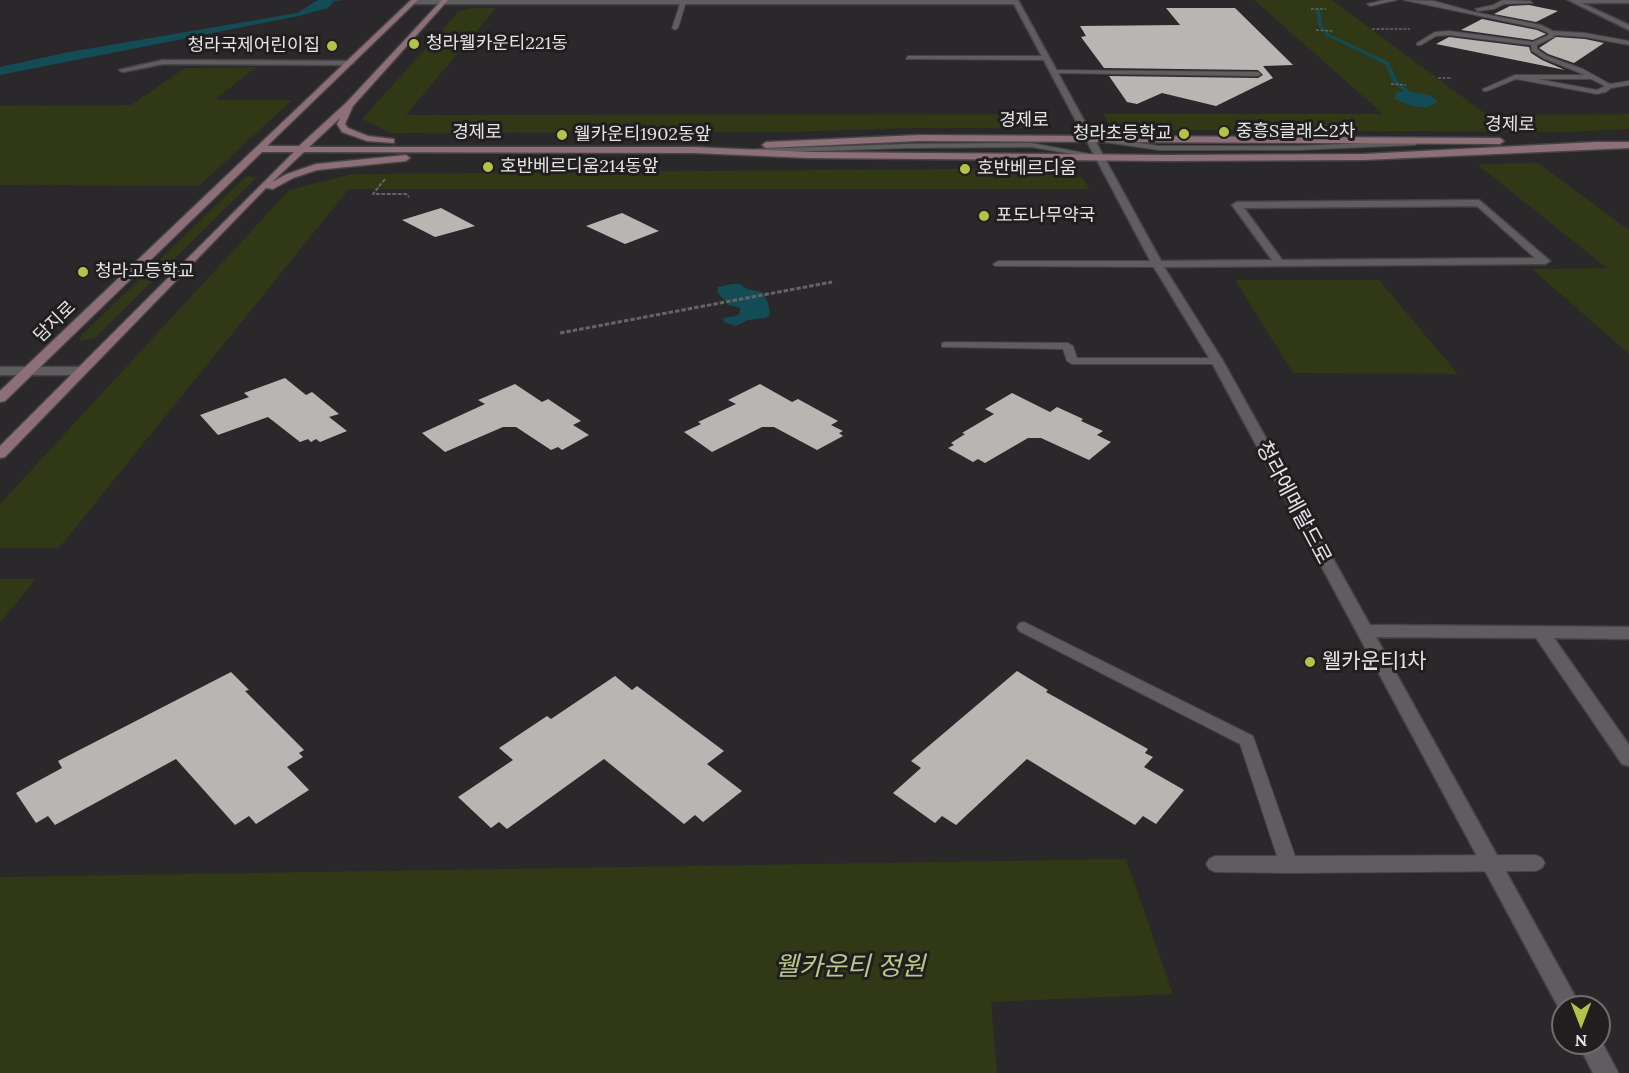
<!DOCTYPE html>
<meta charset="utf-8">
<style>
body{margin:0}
#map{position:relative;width:1629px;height:1073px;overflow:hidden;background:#2a282a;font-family:Lora,serif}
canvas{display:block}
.north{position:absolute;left:1551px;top:995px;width:60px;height:60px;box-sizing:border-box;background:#211e20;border:2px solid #6f6d6f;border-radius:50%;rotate:180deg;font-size:16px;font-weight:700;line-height:24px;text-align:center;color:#e5e3e5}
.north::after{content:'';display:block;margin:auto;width:21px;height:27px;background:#b5c249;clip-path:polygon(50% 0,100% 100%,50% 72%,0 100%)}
</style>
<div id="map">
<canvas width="1629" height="1073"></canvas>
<div class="north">N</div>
</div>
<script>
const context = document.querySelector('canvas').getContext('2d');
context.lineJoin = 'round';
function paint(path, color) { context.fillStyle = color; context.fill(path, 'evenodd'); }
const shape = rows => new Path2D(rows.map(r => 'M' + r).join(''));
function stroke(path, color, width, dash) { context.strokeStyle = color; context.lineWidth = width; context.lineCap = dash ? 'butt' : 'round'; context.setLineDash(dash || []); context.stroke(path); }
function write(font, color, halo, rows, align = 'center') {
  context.font = font + ' Lora,"Noto Sans KR",serif'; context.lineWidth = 6; context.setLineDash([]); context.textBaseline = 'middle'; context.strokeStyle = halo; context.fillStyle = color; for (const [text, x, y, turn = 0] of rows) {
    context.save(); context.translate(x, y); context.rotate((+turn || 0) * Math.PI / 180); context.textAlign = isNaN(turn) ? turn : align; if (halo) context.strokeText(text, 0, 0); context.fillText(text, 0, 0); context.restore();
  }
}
paint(shape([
 [1254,0,1332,0,1487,115,1629,114,1629,129,1570,132,1135,130,1109,124,1104,114,1383,114],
 [471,8,496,8,406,115,1047,114,1052,123,1033,128,913,128,789,132,391,133,362,119,459,11],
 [257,67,214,100,292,100,199,186,0,185,0,106,131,105,185,68],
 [1538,163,1629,230,1629,354,1532,269,1607,268,1477,164],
 [1051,168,1083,178,1089,189,349,189,59,548,0,548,0,504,289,190,353,174],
 [249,176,256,178,95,338,79,341,82,335,244,178],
 [1235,280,1379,280,1458,374,1293,373],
 [0,579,36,579,0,623],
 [1126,859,1173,994,991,1002,997,1073,0,1073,0,877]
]), '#303816');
paint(shape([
 [318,0,344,0,334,1,328,8,299,16,0,75,0,67,69,52,297,13],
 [1404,91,1430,95,1438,102,1427,108,1411,106,1395,99,1395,93],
 [732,284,740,284,747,289,762,292,768,303,770,314,766,318,748,320,736,326,724,322,723,318,736,316,740,313,740,308,729,305,717,292,718,287]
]), '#134c54');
paint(shape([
 [1318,8,1320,9,1322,25,1329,34,1389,62,1398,82,1409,90,1409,92,1405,92,1394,84,1385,64,1327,36,1318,25,1316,9,1318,8]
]), '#134c54');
paint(shape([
 [1529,5,1558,11,1536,22,1494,14,1510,6],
 [1166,8,1235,8,1293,65,1263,66,1273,78,1216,106,1162,93,1137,104,1127,102,1109,76,1258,78,1263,75,1258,70,1104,68,1081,37,1086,36,1080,26,1180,25],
 [1482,19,1537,30,1546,34,1533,40,1461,30],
 [1449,37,1529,47,1531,53,1542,60,1565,70,1436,44],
 [1556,37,1585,39,1604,43,1574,63,1548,54,1539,48],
 [441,208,475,226,435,237,402,220],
 [622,213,659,231,625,244,586,226],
 [285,378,306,395,312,392,339,414,329,417,347,431,320,442,316,439,311,442,308,439,300,442,268,417,218,435,200,415,249,397,244,393],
 [515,384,542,402,548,399,581,421,573,425,589,435,562,450,558,447,551,450,516,427,503,427,445,452,422,433,485,404,478,400],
 [760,384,792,402,798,399,838,421,831,425,843,431,839,433,843,436,817,450,774,427,762,427,712,452,684,432,701,424,698,422,736,404,728,400],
 [1012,393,1050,412,1057,407,1083,419,1081,421,1103,431,1097,435,1111,442,1089,460,1041,438,1028,438,985,463,978,459,973,462,948,448,954,445,951,443,965,434,962,433,994,414,985,409],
 [1017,671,1048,690,1046,692,1148,749,1145,753,1153,757,1144,767,1184,790,1156,824,1143,816,1135,825,1027,759,956,825,942,816,935,823,893,793,921,768,911,761],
 [231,672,249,690,245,691,304,750,299,753,303,757,287,767,309,790,256,824,249,816,235,825,176,759,55,825,48,816,36,823,16,793,62,768,58,761],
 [615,676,632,690,637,686,724,751,707,764,742,791,703,822,695,815,684,824,604,759,507,829,499,822,491,828,458,797,513,760,499,748,547,716,551,719]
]), '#b8b6b3');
const lane = shape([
 [1384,0,1397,0,1370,6,1367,4,1384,0],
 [1404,0,1434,1,1474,12,1541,25,1553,31,1585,33,1629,41,1629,45,1585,37,1555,35,1554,37,1537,45,1537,49,1547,56,1583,69,1610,84,1629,81,1629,85,1611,88,1606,92,1597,94,1516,79,1487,91,1483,91,1483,89,1515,75,1585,75,1543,58,1532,51,1531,45,1449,35,1436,36,1421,45,1417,45,1417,43,1435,32,1449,31,1533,42,1549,35,1547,32,1537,28,1404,0],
 [1537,79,1591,79,1605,86,1597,90,1537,79],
 [1503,0,1530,1,1533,3,1504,4,1494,9,1478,11,1475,9,1493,5,1503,0],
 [681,1,686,2,678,28,675,30,672,28,681,1],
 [908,56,1046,56,1049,58,1046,60,906,59,908,56],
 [1054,70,1258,72,1261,74,1258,76,1052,73,1054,70],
 [1099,137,1159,146,1299,146,1415,141,1419,143,1415,145,1299,150,1159,150,1096,141,1096,137,1099,137],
 [1031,143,1106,157,1102,159,1031,147,908,148,756,153,752,151,756,149,908,144,1031,143],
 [998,261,1157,261,1162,264,1157,267,995,266,993,264,998,261],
 [946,342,1068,343,1073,346,1077,358,1217,358,1222,361,1217,364,1072,364,1067,361,1063,349,942,347,942,343,946,342],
 [1024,622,1253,736,1295,856,1536,855,1542,858,1545,863,1542,868,1536,871,1289,873,1215,872,1209,869,1206,864,1209,859,1215,856,1277,856,1240,744,1019,631,1017,627,1019,623,1024,622]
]);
const street = shape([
 [1018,0,1161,261,1272,260,1232,205,1237,202,1479,200,1550,261,1545,264,1164,267,1223,361,1370,625,1629,627,1629,639,1554,638,1629,745,1629,766,1622,764,1536,638,1376,637,1581,1007,1563,1007,1562,1014,1211,361,1152,264,1014,4,413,4,410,2,413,0,1018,0],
 [1477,206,1535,258,1282,260,1244,208,1477,206],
 [1568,0,1629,0,1629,3,1582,3,1629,25,1629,30,1568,0],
 [163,60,350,61,354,63,350,65,163,64,123,72,119,70,163,60],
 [0,367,81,367,87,371,81,375,0,375,0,367],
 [1599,1037,1614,1065,1618,1073,1593,1073,1578,1043,1599,1043,1599,1037]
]);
const secondary = shape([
 [411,0,418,0,267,146,299,146,347,102,442,0,448,0,353,106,345,124,348,128,368,136,394,139,394,143,367,141,342,132,337,124,340,118,309,147,694,147,809,152,1168,155,1364,154,1596,142,1629,142,1629,148,1364,160,1168,161,809,158,694,153,304,152,272,182,287,174,316,164,406,155,410,158,406,161,317,170,293,178,273,189,266,188,5,457,0,458,0,446,294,152,262,152,5,401,0,402,0,391,411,0],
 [919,135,1500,138,1504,141,1500,144,919,141,766,148,762,145,766,142,919,135]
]);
stroke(lane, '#454345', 2);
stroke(street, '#454345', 3);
stroke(secondary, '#454345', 3);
stroke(shape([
 [1311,9,1326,9],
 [1372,29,1410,29],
 [1316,30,1333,31],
 [1438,78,1452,78],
 [1391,84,1406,85]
]), '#656365', 1.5, [3, 1.5]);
stroke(shape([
 [385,179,373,194,406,194,409,197]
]), '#656365', 2, [4, 1.5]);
stroke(shape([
 [560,333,832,282]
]), '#656365', 3, [4.5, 2]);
paint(lane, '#605d60');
paint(street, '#605d60');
paint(secondary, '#8d6f77');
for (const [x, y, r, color] of [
 [414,44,6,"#b5c249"],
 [332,46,6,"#b5c249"],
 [1224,132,6,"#b5c249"],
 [1184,134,6,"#b5c249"],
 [562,135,6,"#b5c249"],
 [488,167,6,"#b5c249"],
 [965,169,6,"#b5c249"],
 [984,216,6,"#b5c249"],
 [83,272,6,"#b5c249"],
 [1310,662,6,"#b5c249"]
]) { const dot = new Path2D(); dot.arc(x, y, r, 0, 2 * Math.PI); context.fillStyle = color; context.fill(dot); stroke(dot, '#211e20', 2); }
write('18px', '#e5e3e5', '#211e20', [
 ["청라웰카운티221동",426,44],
 ["청라국제어린이집",320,46,"right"],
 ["중흥S클래스2차",1236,132],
 ["청라초등학교",1172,134,"right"],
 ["웰카운티1902동앞",574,135],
 ["호반베르디움214동앞",500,167],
 ["호반베르디움",977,169],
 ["포도나무약국",996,216],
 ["청라고등학교",95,272]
], 'left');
write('18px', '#e5e3e5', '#211e20', [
 ["경제로",1024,121],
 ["경제로",1510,125,1],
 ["경제로",477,133],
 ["담지로",55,322,-44]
]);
write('21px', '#e5e3e5', '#211e20', [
 ["청라에메랄드로",1293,503,62]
]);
write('21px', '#e5e3e5', '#211e20', [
 ["웰카운티1차",1322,662]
], 'left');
write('italic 26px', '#b7c888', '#211e20', [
 ["웰카운티 정원",850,968]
]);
</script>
